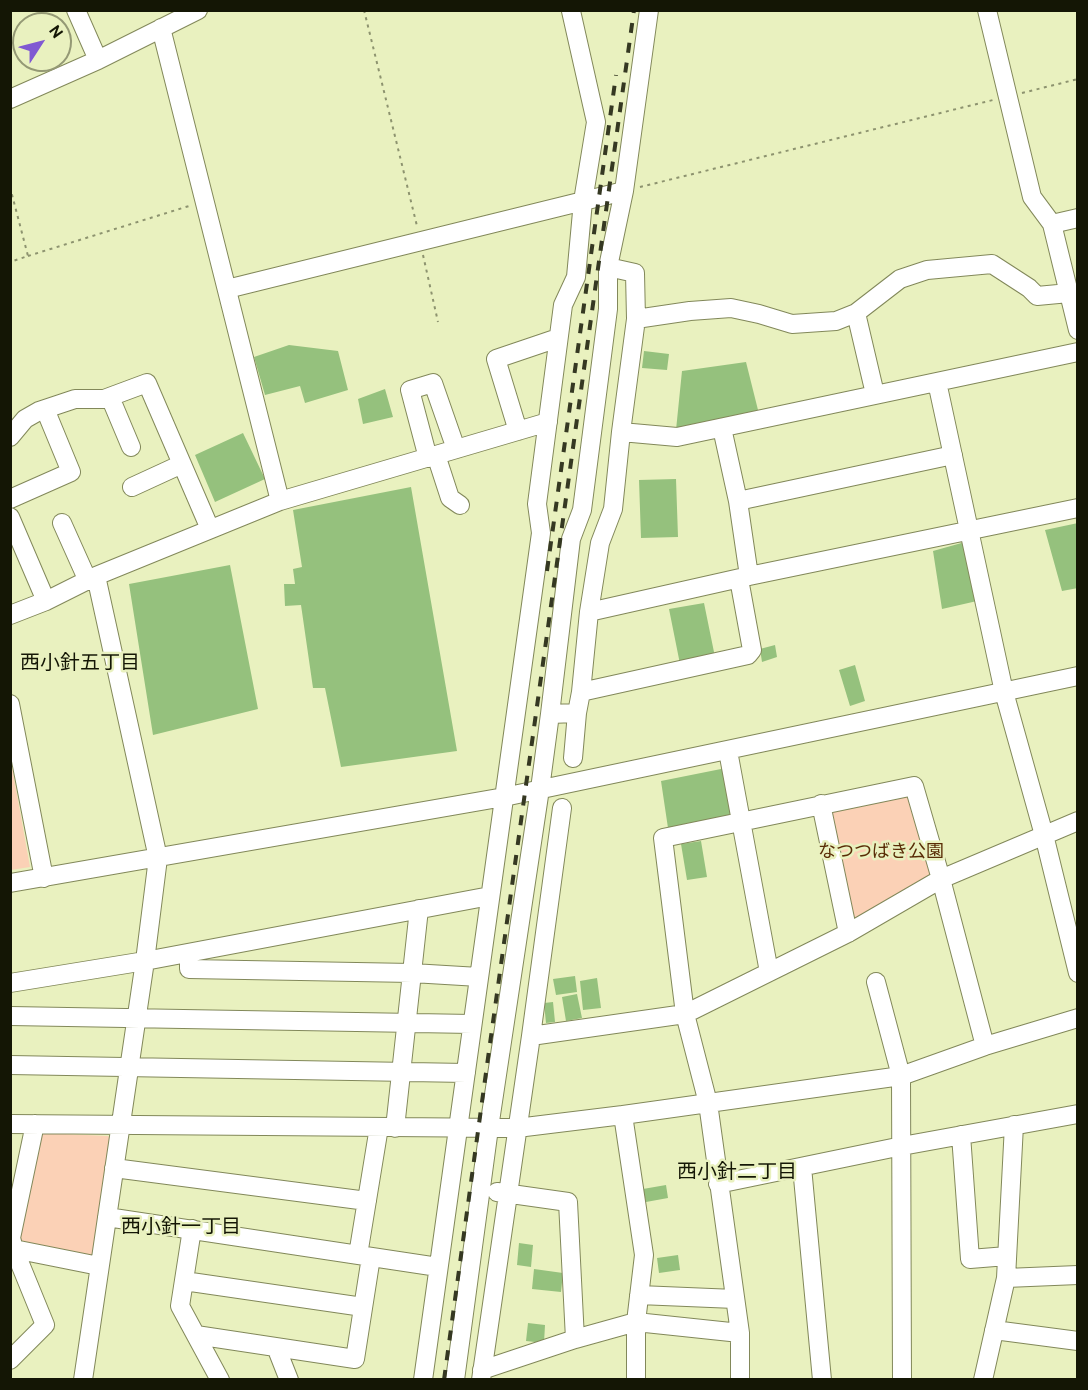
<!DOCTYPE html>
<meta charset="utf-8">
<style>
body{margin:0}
#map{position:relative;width:1088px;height:1390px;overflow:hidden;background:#e9f1bf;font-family:Overpass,sans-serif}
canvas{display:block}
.frame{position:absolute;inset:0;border:12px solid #141605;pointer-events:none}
.north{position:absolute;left:12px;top:12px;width:60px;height:60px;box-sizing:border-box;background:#e9f1bf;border:2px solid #949975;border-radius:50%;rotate:54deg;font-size:16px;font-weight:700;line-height:24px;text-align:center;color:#141605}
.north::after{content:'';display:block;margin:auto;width:21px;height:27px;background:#8059d2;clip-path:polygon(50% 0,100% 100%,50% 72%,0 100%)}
</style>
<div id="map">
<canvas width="1088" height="1390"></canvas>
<div class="frame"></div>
<div class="north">N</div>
</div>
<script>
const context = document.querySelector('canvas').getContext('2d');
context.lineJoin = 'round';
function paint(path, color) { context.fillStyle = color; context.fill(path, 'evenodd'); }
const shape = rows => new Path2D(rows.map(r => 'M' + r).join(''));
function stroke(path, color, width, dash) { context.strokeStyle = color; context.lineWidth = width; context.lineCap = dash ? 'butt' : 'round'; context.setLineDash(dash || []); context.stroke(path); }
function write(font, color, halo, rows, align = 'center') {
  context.font = font + ' Overpass,"Noto Sans JP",sans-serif'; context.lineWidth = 5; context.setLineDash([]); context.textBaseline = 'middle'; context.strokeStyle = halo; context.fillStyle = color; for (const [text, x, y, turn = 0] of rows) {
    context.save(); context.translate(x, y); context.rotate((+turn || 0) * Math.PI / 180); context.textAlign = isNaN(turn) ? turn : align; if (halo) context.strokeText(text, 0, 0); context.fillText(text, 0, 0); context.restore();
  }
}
paint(shape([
 [11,761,30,867,11,870,10,870],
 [907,791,933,873,854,920,827,814,832,807],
 [43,1133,108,1136,112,1140,94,1257,22,1244,19,1239,38,1137]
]), '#fbd1b6');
paint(shape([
 [289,345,338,351,348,390,305,403,300,386,265,395,254,357],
 [644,351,669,354,667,370,642,368],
 [746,362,759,414,676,430,682,371],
 [385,389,393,417,363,424,358,399],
 [243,433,265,479,215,502,195,455],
 [676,479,678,537,641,538,639,480],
 [411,487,457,751,341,767,325,688,313,688,301,605,285,606,284,584,295,584,293,569,302,567,293,510],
 [1078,523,1078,588,1062,591,1045,530],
 [965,542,977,601,942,609,933,551],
 [230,565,258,709,153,735,129,584],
 [704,603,715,657,680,664,669,609],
 [775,645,777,657,762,662,760,649],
 [855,665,865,701,850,706,839,670],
 [726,768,732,815,668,828,661,781],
 [701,841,707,877,687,880,681,844],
 [575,976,577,992,556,995,553,979],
 [597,978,601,1008,583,1010,580,981],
 [577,994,582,1018,566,1021,562,997],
 [553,1002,555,1022,546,1023,544,1003],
 [666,1185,668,1198,646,1202,643,1189],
 [519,1243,533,1245,531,1267,517,1265],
 [678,1255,680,1270,659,1273,657,1258],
 [534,1269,563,1273,561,1292,532,1289],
 [528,1323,545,1325,544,1343,526,1341]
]), '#95c17d');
const minor = shape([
 [76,10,98,60],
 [987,10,1032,197,1052,224,1078,330],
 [161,28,280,501],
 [10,99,98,60,198,10],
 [1052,224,1078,218],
 [227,289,624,191],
 [856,313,875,394],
 [636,319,690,311,731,308,759,314,792,324,836,321,856,313,900,279,927,270,992,264,1029,288,1037,296,1069,293],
 [937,382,1004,692,1044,835,1078,973],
 [110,397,131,447],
 [722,428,738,501,749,576],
 [518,431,496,359,558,338],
 [621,432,677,437,1078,352],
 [10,437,25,419,39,411,75,399,104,399,147,383,210,529],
 [436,455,450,498,460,505],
 [428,458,410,390,433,383,456,449],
 [132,487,182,464],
 [10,499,71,472,45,409],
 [738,501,953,455],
 [10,517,46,601],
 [62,523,88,581],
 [589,612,749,576,1078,508],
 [10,615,46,601,96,576,280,501,548,422],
 [581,692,748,655,752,650,739,579],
 [10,704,44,878],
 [550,714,577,713,581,692,589,612,600,543,613,509,621,432,636,319,635,273,608,267],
 [728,751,769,972],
 [573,758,577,713],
 [821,804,848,933],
 [10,883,504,797,1078,676],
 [189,953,189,969,412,973,479,977],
 [10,983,145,961,490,896],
 [10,1016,472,1024],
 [531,1036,685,1014,848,933,941,879,1078,821],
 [10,1065,466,1073],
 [623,1115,644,1255,636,1322,636,1380],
 [10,1124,517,1128,623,1115,901,1076,876,982],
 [395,1128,419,909],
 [961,1135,970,1259,1007,1256],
 [802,1167,822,1380],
 [114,1168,367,1201],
 [718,1184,902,1146,1078,1114],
 [497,1192,568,1202,575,1339],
 [107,1217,438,1267],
 [192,1229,180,1306,220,1380],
 [14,1249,99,1266],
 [358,1255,379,1127],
 [1006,1278,1078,1275],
 [184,1281,363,1307],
 [639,1295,735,1299],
 [994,1330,1078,1341],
 [196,1335,355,1359,371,1257],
 [276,1347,289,1380],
 [10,1360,45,1325,14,1249,11,1238,35,1124],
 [482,1370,575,1339,636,1322,740,1333],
 [83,1380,145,961,158,858,96,576],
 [423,1380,541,533,537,504,563,305,576,277,583,201,596,122,571,11],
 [455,1380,489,1128,540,789,550,714,571,539,582,510,608,309,608,267,624,191,649,10],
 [481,1380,531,1036,562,808],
 [740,1380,740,1333,708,1103,685,1014,663,838,914,786,941,879,985,1046],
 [902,1380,901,1076,985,1046,1078,1018],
 [983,1380,1006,1278,1014,1125]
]);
stroke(minor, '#82885a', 20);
stroke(shape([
 [364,10,417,226],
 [1022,93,1078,79],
 [10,187,28,256,10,262],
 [640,187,993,100],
 [423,255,438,322],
 [28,256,189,206]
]), '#8d936f', 2, [3, 4.5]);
stroke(minor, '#fff', 18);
stroke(shape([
 [547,571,616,75],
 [444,1380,488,1058,634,10]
]), '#353822', 4, [10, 10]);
write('18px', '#592c06', '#e9f1bf', [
 ["なつつばき公園",881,853]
]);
write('20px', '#141605', '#e9f1bf', [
 ["西小針五丁目",80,665],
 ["西小針二丁目",737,1174],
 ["西小針一丁目",181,1229]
]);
</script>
